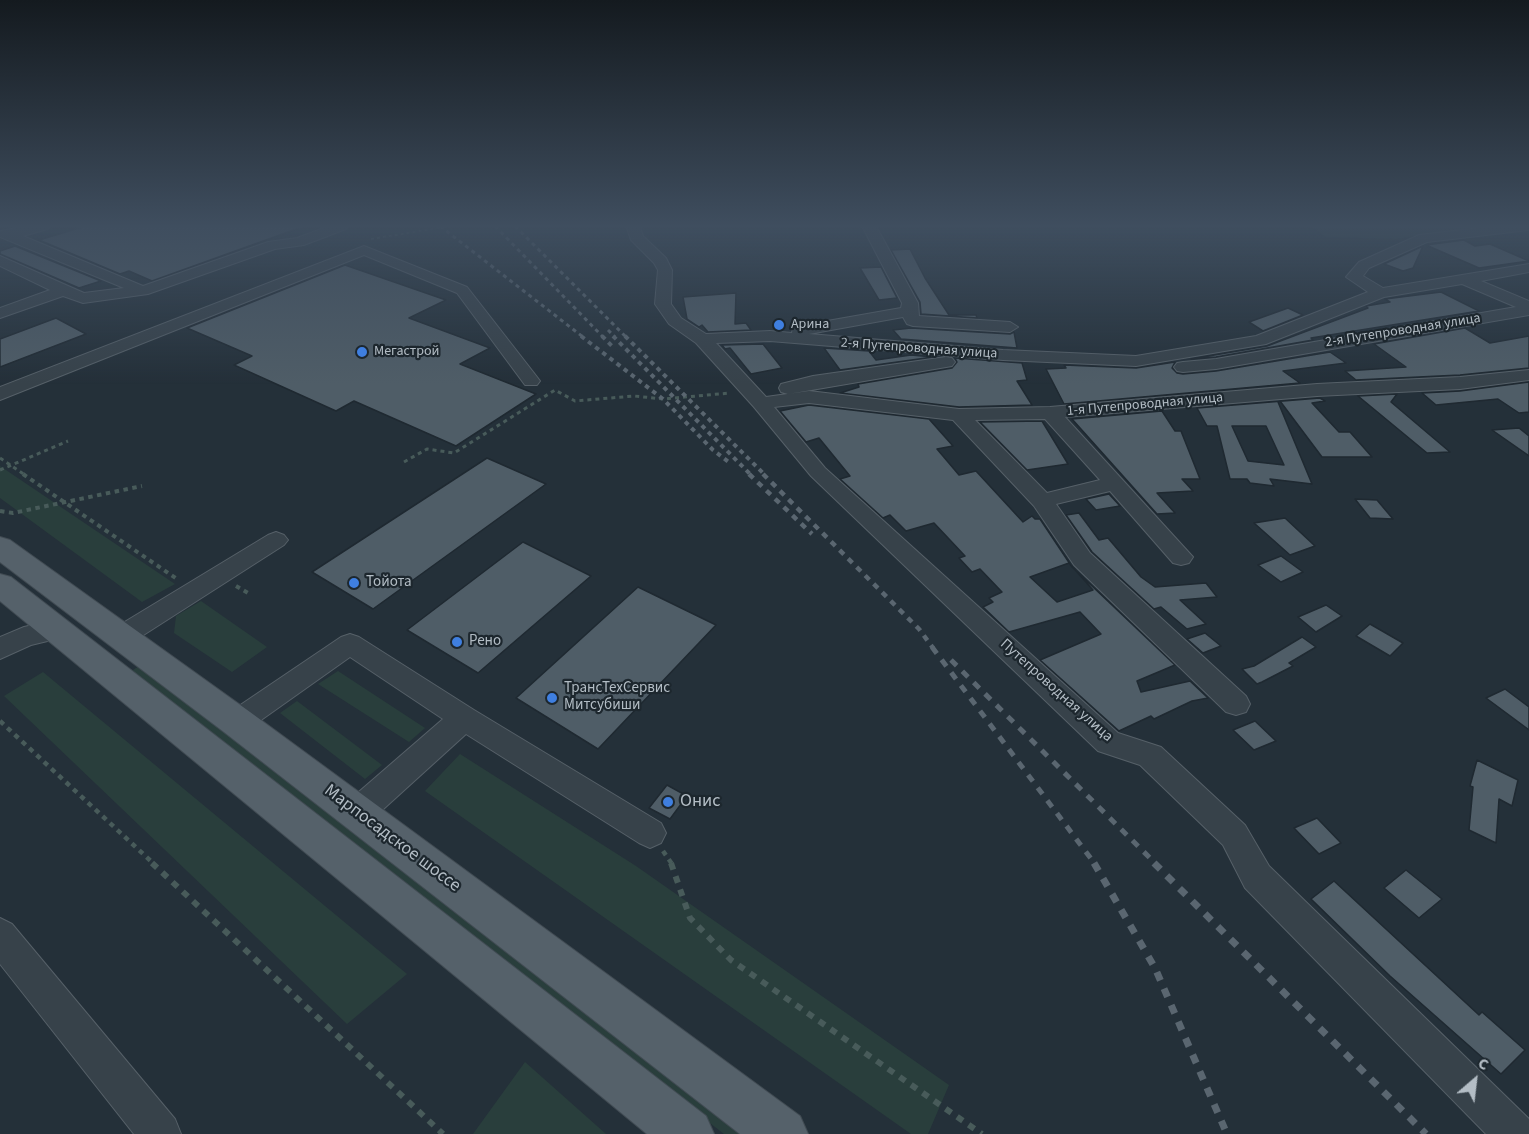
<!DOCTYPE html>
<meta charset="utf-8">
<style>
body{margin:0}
#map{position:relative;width:1529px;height:1134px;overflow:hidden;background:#243039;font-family:"Source Sans 3",sans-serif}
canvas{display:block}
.north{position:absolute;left:1445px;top:1050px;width:60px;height:60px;-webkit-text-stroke:4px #1d272e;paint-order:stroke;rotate:28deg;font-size:16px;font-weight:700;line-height:24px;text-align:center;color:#b3bdc5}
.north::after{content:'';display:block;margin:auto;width:21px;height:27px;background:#b3bdc5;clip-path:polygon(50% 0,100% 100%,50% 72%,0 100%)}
</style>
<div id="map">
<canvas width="1529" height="1134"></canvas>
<div class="north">С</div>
</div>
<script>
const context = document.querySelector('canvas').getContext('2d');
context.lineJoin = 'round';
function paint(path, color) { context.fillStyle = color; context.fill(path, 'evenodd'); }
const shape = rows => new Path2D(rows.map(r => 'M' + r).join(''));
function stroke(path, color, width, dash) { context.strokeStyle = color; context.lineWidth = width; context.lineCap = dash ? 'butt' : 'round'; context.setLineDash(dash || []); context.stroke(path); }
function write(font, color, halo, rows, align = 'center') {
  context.font = font + ' "Source Sans 3",sans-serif'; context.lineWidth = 4.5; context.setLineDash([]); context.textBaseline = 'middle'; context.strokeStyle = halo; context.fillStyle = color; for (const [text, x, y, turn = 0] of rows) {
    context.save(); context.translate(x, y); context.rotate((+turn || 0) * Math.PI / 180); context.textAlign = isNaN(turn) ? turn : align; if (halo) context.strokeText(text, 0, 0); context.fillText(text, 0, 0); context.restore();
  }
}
paint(shape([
 [1310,226,1482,226,1397,239,1326,237],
 [0,466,175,584,142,602,0,498],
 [201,601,267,647,232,672,174,633,176,616],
 [139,666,749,1134,724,1134,130,672],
 [338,671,425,728,409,742,318,684],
 [43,672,407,974,347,1024,4,696],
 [297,701,382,765,365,779,280,713],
 [460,754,636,866,949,1085,928,1134,911,1134,425,791],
 [525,1062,606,1134,473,1134]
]), '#293e3c');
const building = shape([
 [86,226,302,226,302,227,152,281,129,271,120,274,39,240,86,226],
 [1464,240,1475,246,1490,244,1529,261,1479,268,1426,245,1464,240],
 [15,246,101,281,79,288,0,254,0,251,15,246],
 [1423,246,1413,268,1403,271,1384,264,1423,246],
 [910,249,925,278,949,315,976,315,977,318,921,314,920,302,891,250,910,249],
 [345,265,446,300,409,318,490,348,460,364,536,394,456,446,354,401,336,411,234,365,252,356,187,328,345,265],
 [881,267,897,298,879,300,860,268,881,267],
 [1441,292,1479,311,1311,338,1313,340,1216,357,1191,359,1267,346,1368,308,1366,306,1390,302,1385,299,1441,292],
 [736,293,735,324,746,323,751,330,708,332,702,325,699,327,687,319,683,297,736,293],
 [1288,308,1303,315,1263,331,1249,322,1288,308],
 [56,318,86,334,0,367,0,339,56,318],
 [911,328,1010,334,1014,332,1017,348,901,339,893,330,911,328],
 [1465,328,1490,343,1529,336,1529,368,1460,375,1356,380,1345,371,1406,367,1374,344,1465,328],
 [763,344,782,368,751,374,730,348,725,349,722,345,763,344],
 [824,348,869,351,876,360,911,355,933,357,840,370,824,348],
 [1330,352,1346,363,1283,371,1300,383,1064,404,1046,369,1066,368,1064,365,1136,368,1175,362,1172,368,1177,373,1183,374,1216,371,1330,352],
 [955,358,1022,363,1027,380,1017,381,1032,405,959,407,840,393,859,387,858,384,952,368,957,362,955,358],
 [1529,382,1529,412,1519,413,1498,399,1436,405,1422,393,1460,391,1529,382],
 [1397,394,1391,402,1450,452,1427,453,1358,396,1397,394],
 [1320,398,1325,401,1312,403,1339,432,1350,432,1372,457,1322,457,1280,401,1278,402,1312,484,1270,479,1274,486,1250,483,1247,479,1230,479,1217,426,1207,426,1197,408,1320,398],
 [1232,426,1266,426,1284,465,1248,461,1232,426],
 [809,405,929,419,953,446,937,449,959,475,976,471,1023,522,1032,516,1035,519,1040,519,1072,567,1175,665,1137,681,1141,692,1190,681,1208,698,1192,701,1154,719,1151,716,1119,731,1040,660,1101,634,1080,612,1009,632,983,607,993,602,989,598,1002,592,980,569,972,572,959,558,965,556,934,523,906,531,890,515,883,518,840,479,850,476,819,438,806,442,780,411,809,405],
 [1069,563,1093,590,1057,602,1030,577,1069,563],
 [1162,411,1175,431,1181,431,1200,479,1182,479,1193,491,1157,493,1175,513,1157,514,1072,419,1162,411],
 [1042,421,1068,464,1027,470,980,422,1042,421],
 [1519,428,1529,436,1529,456,1492,430,1519,428],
 [487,458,546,484,373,609,312,572,487,458],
 [1109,494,1120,506,1096,510,1086,499,1109,494],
 [1355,499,1377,500,1393,519,1370,518,1355,499],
 [1079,513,1099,540,1108,538,1141,577,1155,587,1206,583,1217,597,1180,600,1206,624,1187,629,1161,607,1154,609,1092,552,1066,515,1079,513],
 [1285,518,1315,546,1290,555,1254,523,1285,518],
 [523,542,591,576,478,673,407,630,523,542],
 [1281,556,1303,572,1281,582,1258,565,1281,556],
 [638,587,716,625,598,749,516,698,638,587],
 [1326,605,1342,616,1316,632,1298,617,1326,605],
 [1370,624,1403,643,1390,656,1356,636,1370,624],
 [1205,633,1221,646,1203,653,1187,639,1205,633],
 [1302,637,1316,647,1289,663,1293,666,1262,682,1257,684,1242,669,1254,666,1302,637],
 [1505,689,1529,707,1529,730,1486,698,1505,689],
 [1255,721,1276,741,1254,750,1233,730,1255,721],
 [1477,760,1518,780,1512,806,1499,799,1496,843,1469,830,1473,787,1470,786,1477,760],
 [667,785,687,796,670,819,649,808,667,785],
 [1317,818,1341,843,1319,854,1294,828,1317,818],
 [1406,870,1442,899,1419,918,1384,888,1406,870],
 [1334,881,1479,1015,1482,1012,1525,1050,1501,1074,1390,976,1311,899,1334,881]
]);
paint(building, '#4f5d67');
stroke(building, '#1f2931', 1.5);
const minor = shape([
 [29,226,50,226,48,229,23,236,143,286,268,242,297,238,329,226,348,226,346,229,304,245,275,249,148,294,83,303,63,296,0,318,0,308,50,290,0,266,0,256,84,293,124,288,0,237,0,231,29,226],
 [626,226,640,226,643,236,666,258,672,270,671,304,681,318,706,334,770,331,792,333,793,327,799,326,901,308,902,303,862,226,876,226,918,303,919,316,1010,322,1018,327,1010,332,913,326,907,324,903,317,809,334,1003,350,1136,356,1256,336,1368,292,1346,277,1359,262,1419,235,1496,226,1529,226,1529,230,1427,242,1369,268,1363,276,1383,288,1529,264,1529,272,1481,281,1529,301,1529,315,1216,369,1183,372,1177,371,1174,367,1177,363,1183,362,1216,359,1516,307,1462,284,1384,297,1266,344,1136,366,1003,360,770,341,716,343,766,397,809,391,959,409,1050,407,1317,384,1460,377,1529,370,1529,380,1460,389,1317,396,1065,417,1193,557,1189,563,1181,565,1173,563,1110,491,1056,504,1090,553,1246,696,1250,704,1246,712,1236,715,1226,712,1074,565,1034,506,953,420,809,403,774,407,825,468,1118,733,1161,747,1245,825,1269,866,1529,1119,1529,1134,1486,1134,1245,888,1223,845,1140,765,1098,751,811,476,754,407,696,343,669,324,655,304,658,270,654,263,631,240,626,226],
 [1045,419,1100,480,1047,493,975,420,1045,419],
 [364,246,467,287,537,377,540,381,537,385,525,385,457,293,364,255,0,400,0,387,364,246],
 [946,357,952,358,955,362,952,366,788,394,781,392,779,388,781,384,813,376,946,357],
 [276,532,284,535,288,540,284,545,131,643,122,646,113,643,109,636,113,629,268,535,276,532],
 [55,620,64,623,68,630,64,637,31,645,0,659,0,637,24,627,55,620],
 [350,634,359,637,474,710,661,823,666,833,661,843,650,848,639,843,466,734,368,823,357,827,346,823,341,813,346,803,443,719,350,657,247,730,237,734,227,730,223,722,227,714,341,637,350,634],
 [0,918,12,924,175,1119,181,1134,134,1134,0,964,0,918]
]);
const major = shape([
 [0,537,10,540,250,712,800,1116,808,1134,740,1134,224,732,0,562,0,537],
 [0,574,11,577,706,1116,714,1134,647,1134,0,601,0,574]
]);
stroke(minor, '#566068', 2);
stroke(major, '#414b53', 2);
stroke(shape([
 [371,239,451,226]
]), '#485b5a', 2, [3, 3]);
stroke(shape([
 [0,458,25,475],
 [404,462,427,449,454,453,555,390,575,401,634,396,663,399,730,393],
 [0,470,68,441]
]), '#485b5a', 3, [4, 4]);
stroke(shape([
 [23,474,177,579],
 [0,511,13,513,142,486],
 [236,586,248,593]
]), '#485b5a', 4, [4.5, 4.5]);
stroke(shape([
 [0,721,154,864],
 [663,851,672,864]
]), '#485b5a', 4.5, [5, 5]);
stroke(shape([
 [152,863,443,1134],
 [671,863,690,918,731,960,982,1134]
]), '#485b5a', 6, [7, 7]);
paint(minor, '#37424a');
paint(major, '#55616a');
stroke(shape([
 [440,226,583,337],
 [495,226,603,337],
 [515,226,626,337],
 [608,330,615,337]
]), '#5a6670', 3, [4, 4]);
stroke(shape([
 [581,336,663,399,713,450,730,463],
 [602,336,612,346],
 [613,336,751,475],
 [625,336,765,475]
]), '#5a6670', 4, [4.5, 4.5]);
stroke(shape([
 [749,474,812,534],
 [763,474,919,629,933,648]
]), '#5a6670', 4.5, [6, 6]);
stroke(shape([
 [932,647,1095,864],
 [951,660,1156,864]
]), '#5a6670', 5, [8, 8]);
stroke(shape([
 [1094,863,1155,968,1227,1134],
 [1154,863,1426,1134]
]), '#5a6670', 7, [9, 9]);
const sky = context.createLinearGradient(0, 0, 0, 384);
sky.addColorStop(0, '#141a1f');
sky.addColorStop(0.59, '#3f4e5f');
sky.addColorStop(1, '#3f4e5f00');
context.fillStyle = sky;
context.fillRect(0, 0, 1529, 384);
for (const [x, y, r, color] of [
 [779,325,6,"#3f7fe0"],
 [362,352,6,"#3f7fe0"],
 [354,583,6,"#3f7fe0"],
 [457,642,6,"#3f7fe0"],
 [552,698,6,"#3f7fe0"],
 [668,802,6,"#3f7fe0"]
]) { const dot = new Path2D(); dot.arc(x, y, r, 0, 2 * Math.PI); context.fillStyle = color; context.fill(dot); stroke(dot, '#1d272e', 2); }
write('14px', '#b3bdc5', '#1d272e', [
 ["Арина",791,325],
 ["Мегастрой",374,352]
], 'left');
write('14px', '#b3bdc5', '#1d272e', [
 ["2-я Путепроводная улица",1403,331,-9],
 ["2-я Путепроводная улица",919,349,4],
 ["1-я Путепроводная улица",1145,405,-5]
]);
write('15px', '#b3bdc5', '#1d272e', [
 ["Тойота",366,583],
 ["Рено",469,642],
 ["ТрансТехСервис",564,689],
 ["Митсубиши",564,706]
], 'left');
write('15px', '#b3bdc5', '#1d272e', [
 ["Путепроводная улица",1056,691,42]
]);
write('18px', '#b3bdc5', '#1d272e', [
 ["Онис",680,802]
], 'left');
write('18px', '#b3bdc5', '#1d272e', [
 ["Марпосадское шоссе",392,839,37]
]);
</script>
